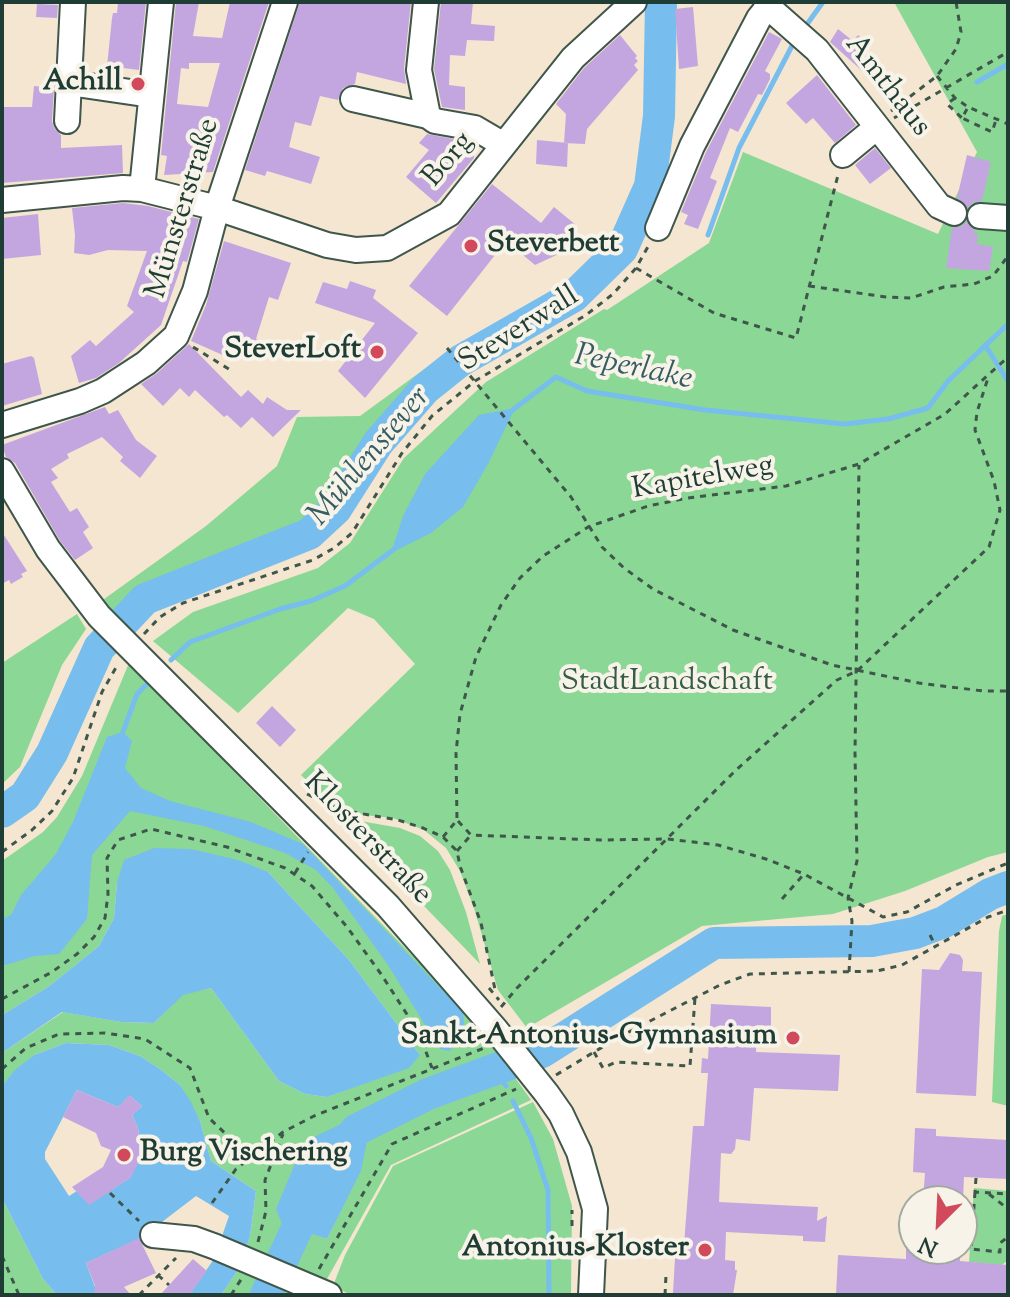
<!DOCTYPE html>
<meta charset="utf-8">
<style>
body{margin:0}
#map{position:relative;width:1010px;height:1297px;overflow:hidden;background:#f4e6d0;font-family:"Sorts Mill Goudy",serif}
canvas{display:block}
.frame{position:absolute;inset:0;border:4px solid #1f3d34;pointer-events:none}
.north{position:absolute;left:898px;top:1185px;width:80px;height:80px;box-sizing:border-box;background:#f7f3e8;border:2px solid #a1aaa0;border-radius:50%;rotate:204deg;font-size:22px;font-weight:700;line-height:32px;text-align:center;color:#1f3d34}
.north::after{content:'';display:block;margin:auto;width:28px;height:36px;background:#d1495b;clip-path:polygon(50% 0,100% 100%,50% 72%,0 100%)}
</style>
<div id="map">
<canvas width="1010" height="1297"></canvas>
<div class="frame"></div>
<div class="north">N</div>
</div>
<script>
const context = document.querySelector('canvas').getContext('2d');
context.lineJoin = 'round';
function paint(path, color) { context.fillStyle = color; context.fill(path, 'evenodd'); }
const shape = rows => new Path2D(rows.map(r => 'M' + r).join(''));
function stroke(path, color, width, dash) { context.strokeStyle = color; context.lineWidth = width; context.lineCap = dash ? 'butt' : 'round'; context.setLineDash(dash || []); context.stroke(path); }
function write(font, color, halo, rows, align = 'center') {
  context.font = font + ' "Sorts Mill Goudy",serif'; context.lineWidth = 8; context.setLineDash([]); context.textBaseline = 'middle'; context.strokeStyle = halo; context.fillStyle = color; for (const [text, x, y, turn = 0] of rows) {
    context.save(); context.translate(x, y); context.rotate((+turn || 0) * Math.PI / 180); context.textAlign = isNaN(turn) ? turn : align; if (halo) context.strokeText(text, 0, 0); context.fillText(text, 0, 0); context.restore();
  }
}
paint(shape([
 [894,2,1008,2,1008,852,988,857,905,891,833,914,702,926,527,1028,498,990,474,908,460,871,446,848,424,830,393,818,363,815,333,806,301,775,415,664,374,619,348,608,238,713,153,641,193,612,318,568,350,543,404,458,486,382,604,309,607,310,709,243,743,152,938,234,977,152],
 [434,362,386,415,334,499,301,527,138,591,112,615,100,602,206,526,277,466,297,417,360,416],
 [77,614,86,629,62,665,20,767,2,784,2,663],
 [129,663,470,1015,531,1100,391,1165,318,1295,221,1295,240,1267,250,1236,256,1191,211,1161,200,1121,180,1085,160,1069,140,1056,109,1045,66,1043,34,1055,2,1086,2,1053,63,1012,121,1022,154,1023,183,994,211,988,279,1081,305,1094,327,1097,364,1083,420,1055,349,960,268,872,117,883,114,918,99,946,48,987,2,1015,2,861,43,832,57,817,82,776],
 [340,1212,327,1239,303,1230,295,1251,276,1243,284,1229],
 [349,819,400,828,420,836,438,851,450,870,466,912,480,964,345,824],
 [1008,914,1008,1106,992,1102,999,931,1002,916],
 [533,1102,553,1139,572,1206,571,1295,351,1295,333,1286,345,1255,393,1166],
 [974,1188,1008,1191,1008,1260,1002,1265,969,1262],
 [2,1198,43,1279,57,1295,2,1295]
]), '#8bd795');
paint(shape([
 [515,408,488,464,463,507,431,533,391,553,403,516,425,474,479,415],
 [123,732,132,741,125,768,141,788,170,801,251,822,303,844,463,1012,465,1036,449,1051,440,1049,388,965,333,888,316,870,285,853,204,826,130,811,92,855,87,919,59,954,35,956,2,966,2,919,11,915,21,895,56,854,73,822,107,737],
 [154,848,191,849,238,860,268,872,349,960,420,1055,409,1068,327,1097,305,1094,279,1081,211,988,183,995,154,1023,121,1022,62,1012,2,1053,2,1015,48,987,99,946,114,918,117,883,124,860],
 [66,1043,109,1045,140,1056,160,1069,180,1085,191,1102,200,1121,211,1161,256,1191,250,1236,240,1267,221,1295,189,1295,214,1259,229,1216,196,1196,141,1238,86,1263,98,1295,57,1295,43,1279,2,1198,2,1086,15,1070,34,1055],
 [77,1090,118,1107,130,1096,142,1106,132,1115,138,1128,140,1145,137,1164,130,1178,89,1204,77,1191,69,1196,45,1159,45,1152],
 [341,1124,368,1136,361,1171,327,1239,303,1231,295,1252,276,1243,284,1229,276,1209,297,1159,312,1138]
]), '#77bdee');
stroke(shape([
 [805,27,823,2],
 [977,82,1008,64],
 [708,235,739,148,794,42],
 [985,345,1008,381],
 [510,412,556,377,587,391,705,410,845,424,888,419,928,408,948,381,1008,324],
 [171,660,190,642,280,609,311,601,345,586,393,550],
 [121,737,137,694,149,682],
 [495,1071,506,1086],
 [513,1101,531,1138,548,1190,549,1295]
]), '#77bdee', 5);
stroke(shape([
 [2,812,25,796,52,753,99,648,145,599,309,534,336,509,378,443,425,389,460,361,574,296,622,249,650,186,659,116,661,2],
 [330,1162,356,1130,428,1094,542,1052,714,943,872,941,915,933,944,922,990,894,1008,887],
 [266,1295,305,1211]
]), '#77bdee', 32);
paint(shape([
 [118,2,146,2,139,70,107,66,112,18,113,13,117,13],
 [176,2,199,2,193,36,222,38,230,2,269,2,213,172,164,175,167,156,161,155],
 [189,63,220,63,208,107,177,104,181,68,189,69],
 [300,2,411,2,404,68,406,84,357,72,355,84,343,88,338,100,320,96,311,126,295,122,289,147,320,157,311,184,267,171,265,176,245,170],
 [441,2,473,2,471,24,495,26,494,41,467,40,465,56,450,55,449,85,465,87,465,110,442,107,434,69],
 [37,4,58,5,57,18,36,17],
 [693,7,698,66,679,69,675,9],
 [838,29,853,41,858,35,869,45,864,50,881,65,870,78,830,42],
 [769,32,782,39,765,71,770,74,770,79,762,95,758,94,738,132,730,128,710,178,717,181,698,229,684,224,688,215,681,212,706,152],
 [620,35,637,56,635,58,638,61,634,65,638,70,587,129,585,144,564,143,566,114,556,104,584,68],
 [817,75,856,125,835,143,813,118,806,124,786,103],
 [34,86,54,88,52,121,54,128,61,135,61,148,122,145,123,173,2,183,4,107,32,107],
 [427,134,470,142,474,147,474,158,436,203,406,177,429,150,419,143],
 [537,140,568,143,567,167,536,164],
 [875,148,891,168,870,184,855,165],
 [967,155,991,162,982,201,974,202,968,208,957,198],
 [492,184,541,223,554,207,576,225,563,252,535,265,506,241,447,316,409,286],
 [123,203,148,206,199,219,187,262,183,261,161,325,119,363,96,378,79,383,71,356,90,340,96,346,134,312,127,306,147,251,108,250,89,255,74,253,75,235,72,208],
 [38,214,41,255,2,259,2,218],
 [966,221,975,230,974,233,978,234,977,244,993,247,989,271,946,268,952,228,962,226],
 [224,241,291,263,278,300,269,297,256,339,259,340,252,356,238,350,234,360,191,341,206,305],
 [350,281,376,290,373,298,418,333,365,398,338,371,375,323,315,303,323,282,347,289],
 [189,344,241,397,248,390,263,404,267,397,287,410,301,410,273,437,252,417,241,428,227,415,224,417,195,390,189,397,180,388,163,406,141,384,156,374],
 [31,356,34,358,42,394,2,406,2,364],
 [105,407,109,414,118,410,136,440,157,456,140,478,120,461,123,457,102,437,67,454,69,458,51,469,58,478,51,482,70,512,77,508,89,527,83,532,93,548,75,560,60,541,15,463,6,457,2,445],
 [2,532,27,571,21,574,23,577,11,584,9,580,2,584],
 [272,706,296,730,280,747,256,723],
 [950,953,960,955,963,960,962,971,982,972,976,1096,916,1093,922,969,939,970],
 [711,1004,771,1007,771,1026,757,1025,756,1052,840,1055,838,1091,754,1088,750,1141,736,1139,735,1149,731,1154,721,1153,719,1202,818,1207,817,1221,827,1216,825,1242,803,1241,803,1236,726,1232,725,1260,735,1261,735,1270,737,1270,733,1295,681,1295,673,1293,675,1258,683,1258,693,1126,704,1126,708,1073,701,1073,702,1058,708,1059],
 [77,1090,118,1107,129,1095,142,1106,132,1115,138,1128,140,1145,138,1164,130,1178,89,1205,72,1187,103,1167,111,1150,101,1146,96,1133,63,1117],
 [915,1128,936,1129,936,1136,1008,1140,1008,1179,964,1177,963,1201,923,1201,925,1173,913,1172],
 [139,1238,156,1273,124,1287,131,1295,94,1295,95,1286,86,1263],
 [906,1249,960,1249,960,1261,1008,1265,1008,1295,836,1295,838,1255,906,1259],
 [193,1259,207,1271,189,1295,160,1295]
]), '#c3a6e0');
const minor = shape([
 [426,2,419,70,428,116],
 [766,2,775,13,817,50,939,206,954,213],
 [69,83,151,95],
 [353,99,428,116,435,121,475,128,504,145],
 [67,121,73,2],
 [843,155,877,127],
 [142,189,161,2],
 [2,200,123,188,142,189,217,208,327,245,356,250,387,248,449,214,573,58,634,2],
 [980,216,1008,218],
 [658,228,692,146,759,18,768,7],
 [2,425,80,401,103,391,146,363,176,336,195,291,217,208,285,2],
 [2,471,48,549,99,616,388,906,496,1030,547,1094,561,1114,579,1152,595,1209,591,1295],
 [153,1235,194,1239,216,1247],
 [218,1248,329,1295]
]);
stroke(minor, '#3f564b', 28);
stroke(shape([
 [937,76,955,98,968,107,1008,124],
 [955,98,947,104,962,118],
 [967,109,962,118,992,132,996,120],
 [891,111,937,76,956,49,961,32,956,2],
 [894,118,1008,52],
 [636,268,714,313,796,338,838,175],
 [809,286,886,297,911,298,944,287,974,284,993,276,1008,256],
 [193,347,232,371],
 [447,348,571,497,602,547,624,568,653,589,733,630,832,665,919,683,983,691,1008,691],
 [144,634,160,617,183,603,313,560,334,548,352,533,402,453,432,416,475,381,586,315,613,294,636,268,649,245],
 [307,794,341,810,398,820,423,828,443,837,457,851,460,866,481,923,496,994],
 [458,821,471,835,600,840,668,839,718,845,766,859,804,874,883,917,907,912,956,885,1008,863],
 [443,837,457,820,456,753,460,714,476,657,501,605,520,578,543,556,588,527,648,506,688,498,786,486,859,464,945,414,1008,357],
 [457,851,471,835],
 [2,852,32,830,52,811,73,778,102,692,118,664],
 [295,873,308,852],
 [782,899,804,874],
 [930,935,936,947],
 [849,972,852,921,848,898,857,861,855,753,859,465],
 [489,988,499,1000],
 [2,999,52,972,77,954,94,937,105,918,108,894,107,858,118,840,151,829,227,847,285,868,312,886,347,927,381,974,419,1033,432,1068],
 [501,1007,517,988,736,770,837,680,857,671,989,547,1000,510,994,481,975,430,977,412,989,375],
 [594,1052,603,1068,616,1062,690,1066,695,998],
 [2,1069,26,1048,59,1034,105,1033,145,1039,190,1068,209,1118,250,1157],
 [556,1075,619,1037,720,985,750,974,877,971,902,965,988,917,1008,910],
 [976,1178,975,1192,1008,1194],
 [975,1192,971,1249,1000,1252,1000,1243,1008,1237],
 [110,1193,139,1221],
 [989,1194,1008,1209],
 [212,1203,236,1169,283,1132,314,1116,484,1048],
 [1008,1213,1008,1215],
 [572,1226,572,1210],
 [258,1242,266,1211,265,1180,283,1134],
 [2,1256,19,1295],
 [319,1269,392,1144,516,1089],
 [158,1275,169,1285],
 [139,1295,176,1258],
 [231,1295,242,1278],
 [665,1295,666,1275]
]), '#3f564b', 3, [6, 6]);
stroke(minor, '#fff', 24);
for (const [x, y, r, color] of [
 [138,84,8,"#d1495b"],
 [471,246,8,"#d1495b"],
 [377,352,8,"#d1495b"],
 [793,1038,8,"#d1495b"],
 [124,1155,8,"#d1495b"],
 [705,1250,8,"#d1495b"]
]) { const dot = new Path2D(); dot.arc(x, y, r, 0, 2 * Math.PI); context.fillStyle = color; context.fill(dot); stroke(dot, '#f7f3e8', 3); }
write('bold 30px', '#1f3d34', '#f7f3e8', [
 ["Achill",122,84],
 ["Steverbett",487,246,"left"],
 ["SteverLoft",361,352],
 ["Sankt-Antonius-Gymnasium",777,1038],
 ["Burg Vischering",140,1155,"left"],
 ["Antonius-Kloster",689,1250]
], 'right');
write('30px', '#1f3d34', '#f7f3e8', [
 ["Amthaus",886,87,52],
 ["Borg",450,161,-50],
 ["Münsterstraße",185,209,-73],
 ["Steverwall",520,331,-32],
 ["Kapitelweg",703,480,-10],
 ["Klosterstraße",366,840,46]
]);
write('30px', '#355c47', '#f7f3e8', [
 ["StadtLandschaft",667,684]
]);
write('italic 32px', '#355d62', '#f7f3e8', [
 ["Peperlake",633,370,12],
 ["Mühlenstever",371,458,-50]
]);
</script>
